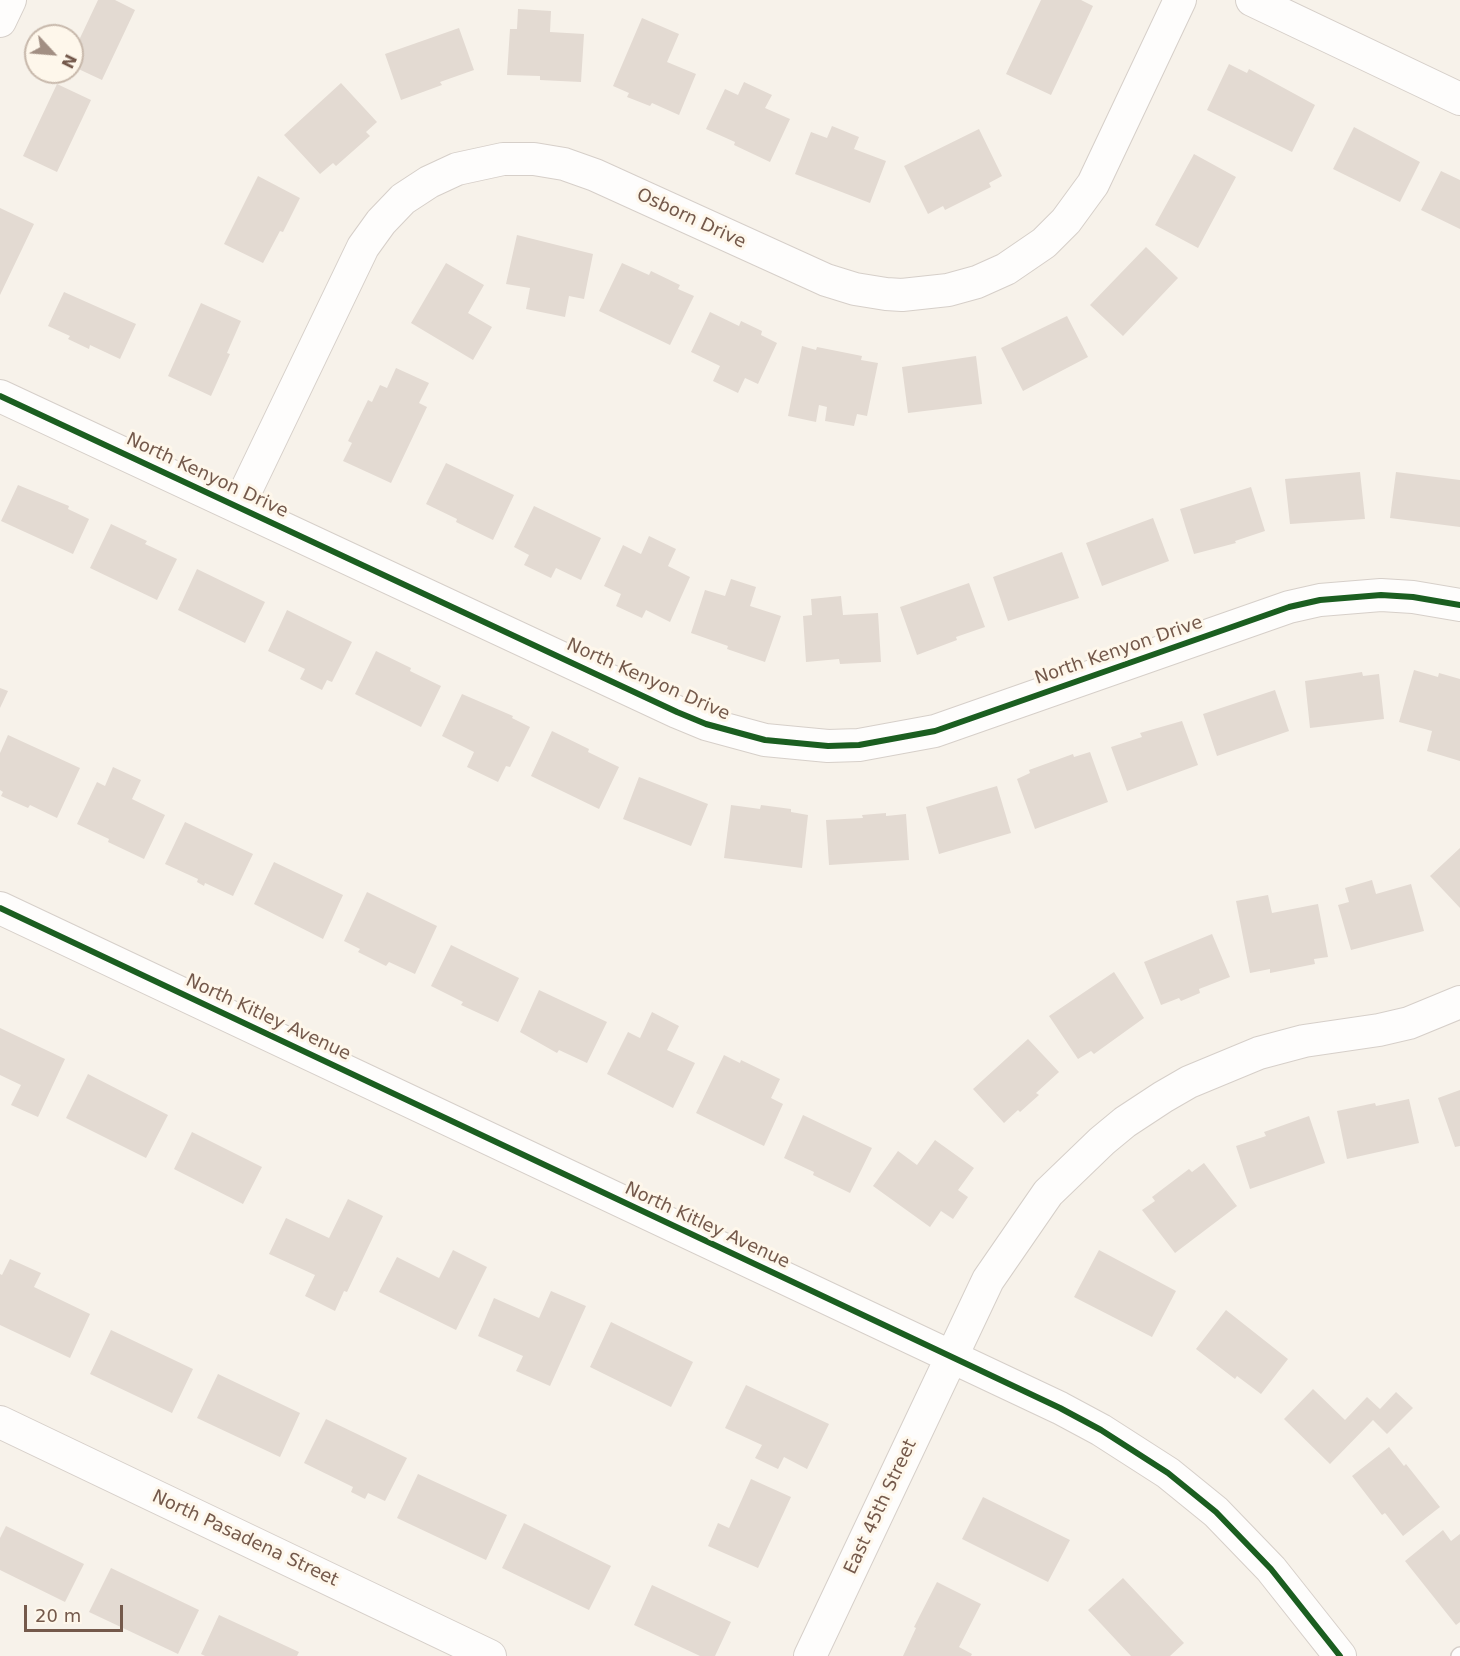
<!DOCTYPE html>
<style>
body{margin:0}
#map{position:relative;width:1460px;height:1656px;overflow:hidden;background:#f7f2ea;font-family:"DejaVu Sans",sans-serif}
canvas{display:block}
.north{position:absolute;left:24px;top:24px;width:60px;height:60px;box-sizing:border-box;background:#fef7eb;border:2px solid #c7b8ab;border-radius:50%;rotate:116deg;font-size:16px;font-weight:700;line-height:24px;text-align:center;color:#74594b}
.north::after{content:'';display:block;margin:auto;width:21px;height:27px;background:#a28f83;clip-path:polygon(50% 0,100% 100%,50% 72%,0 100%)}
.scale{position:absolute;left:24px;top:1605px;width:99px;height:27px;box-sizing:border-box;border:3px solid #74594b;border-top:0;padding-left:8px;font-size:18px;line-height:21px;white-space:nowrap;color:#74594b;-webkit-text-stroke:4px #fef7eb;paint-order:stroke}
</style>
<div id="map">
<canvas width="1460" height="1656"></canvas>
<div class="north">N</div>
<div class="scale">20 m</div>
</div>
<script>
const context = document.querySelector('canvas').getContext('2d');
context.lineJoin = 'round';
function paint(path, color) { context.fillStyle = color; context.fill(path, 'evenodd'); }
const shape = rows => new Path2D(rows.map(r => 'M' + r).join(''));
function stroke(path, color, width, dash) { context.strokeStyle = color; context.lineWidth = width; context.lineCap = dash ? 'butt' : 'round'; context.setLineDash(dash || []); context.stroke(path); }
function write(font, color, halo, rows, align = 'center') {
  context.font = font + ' "DejaVu Sans",sans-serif'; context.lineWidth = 6; context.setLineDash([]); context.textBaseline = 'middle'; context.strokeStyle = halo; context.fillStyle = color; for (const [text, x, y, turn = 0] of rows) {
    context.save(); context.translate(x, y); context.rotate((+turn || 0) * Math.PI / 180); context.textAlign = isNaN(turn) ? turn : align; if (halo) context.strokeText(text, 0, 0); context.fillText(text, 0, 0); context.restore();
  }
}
paint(shape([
 [98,0,115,0,135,10,102,80,72,66,72,55],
 [1041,0,1081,0,1093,6,1051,95,1006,74],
 [518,9,551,11,550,32,584,34,581,82,540,80,540,76,507,75,510,29,517,29],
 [642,18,679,34,667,62,696,74,679,115,652,103,650,106,627,97,629,93,613,86],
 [459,28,474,70,440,82,442,85,401,100,385,54],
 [1229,64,1247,73,1249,69,1315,105,1292,152,1207,110],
 [744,82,772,95,765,108,790,119,770,162,734,145,735,142,706,129,725,89,738,95],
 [341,83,377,122,366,132,370,136,336,166,333,163,320,174,284,135],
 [57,84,91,100,57,172,23,156],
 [832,126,859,137,854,149,886,161,870,203,795,174,811,132,827,138],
 [1354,127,1420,162,1400,202,1333,169],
 [979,129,1002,176,989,183,991,187,945,210,943,206,928,214,904,166],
 [1194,154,1236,177,1198,248,1155,225],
 [1441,171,1460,180,1460,229,1421,210],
 [258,176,300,198,283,232,280,231,263,263,224,244],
 [0,208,34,224,0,295],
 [517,235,593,254,584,299,569,296,565,317,526,309,530,288,506,284],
 [1146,247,1178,278,1123,336,1090,305],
 [446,263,484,285,468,313,492,327,473,360,411,323],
 [622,263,649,275,651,271,680,285,678,289,694,296,670,345,599,311],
 [64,292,136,324,120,359,90,345,89,349,68,339,70,336,48,326],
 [201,303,241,321,227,353,230,354,211,396,168,376],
 [710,312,739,326,741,321,762,331,761,335,777,343,758,384,745,378,738,393,713,381,720,366,691,352],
 [1067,316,1088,357,1023,391,1001,348],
 [802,346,816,350,817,347,862,356,861,360,878,363,867,416,857,414,854,426,825,421,827,407,819,405,816,422,788,416],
 [976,356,982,404,908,413,902,367],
 [396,368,429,383,419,403,427,407,391,483,343,461,352,443,348,441,368,400,372,402,380,385,387,388],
 [446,463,514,495,493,540,456,522,457,519,426,504],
 [1360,472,1365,519,1290,524,1285,479],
 [1396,472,1460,480,1460,527,1390,518],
 [18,485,69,506,68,509,89,519,73,554,1,521],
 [1251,487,1265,531,1235,541,1236,543,1194,554,1180,509],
 [534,506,601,538,581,580,556,568,551,578,524,565,529,555,514,547],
 [1153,518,1169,561,1102,586,1086,543],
 [111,524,147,541,145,544,177,559,157,600,90,568],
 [649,536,676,549,668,566,690,577,670,622,646,610,642,618,616,606,621,594,604,586,623,545,641,554],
 [1062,552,1079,598,1008,621,993,577],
 [197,569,265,602,245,643,178,610],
 [731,579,756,587,750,606,781,616,765,662,727,649,728,646,691,633,705,590,725,596],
 [969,583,985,627,956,637,957,640,917,655,900,607],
 [841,596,843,615,878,613,881,662,840,664,839,659,806,662,803,616,812,615,811,599],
 [287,610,352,642,332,682,327,680,322,690,300,679,305,669,268,651],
 [376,651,411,668,410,671,441,686,421,727,355,694],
 [1414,670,1438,677,1439,673,1460,679,1460,761,1427,751,1432,731,1399,722],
 [1362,672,1363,676,1379,674,1384,719,1310,728,1305,681],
 [0,688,8,691,0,708],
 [1275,690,1289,731,1217,756,1203,714],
 [462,694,513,716,512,718,530,727,510,767,506,766,498,782,467,767,474,752,442,736],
 [1182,721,1198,765,1127,791,1111,747,1142,737,1140,733],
 [552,731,589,749,588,752,619,767,599,809,531,776],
 [8,735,80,768,57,818,30,805,28,808,1,796,3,792,0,790,0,753],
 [1090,752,1108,802,1035,829,1017,779,1030,773,1029,770,1073,754,1074,757],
 [113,767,141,780,132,799,165,815,144,859,108,842,109,839,77,824,97,782,105,786],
 [639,777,708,804,691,846,623,819],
 [997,786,1011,833,939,854,926,807],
 [731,805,760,809,761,805,791,809,791,812,808,815,802,868,724,858],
 [886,813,886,816,906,814,909,860,829,865,826,820,863,818,862,815],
 [185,822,253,854,233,896,205,883,204,886,197,882,198,879,165,864],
 [1460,848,1460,908,1430,876],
 [274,862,343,895,323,939,254,904],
 [1372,880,1376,894,1411,884,1424,931,1351,950,1338,905,1349,902,1345,888],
 [367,892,437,926,415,974,389,962,386,966,358,952,360,949,344,941],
 [1268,895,1272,913,1318,904,1328,957,1314,959,1315,964,1270,973,1270,969,1250,973,1236,901],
 [1212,934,1230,977,1199,989,1200,993,1181,1001,1179,998,1161,1005,1144,962],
 [451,945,519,978,498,1022,461,1005,463,1002,431,986],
 [1114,972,1144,1018,1094,1054,1091,1051,1078,1059,1049,1016],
 [539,990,607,1022,587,1063,559,1050,557,1053,520,1032],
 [652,1012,679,1026,667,1050,695,1063,673,1108,607,1074,628,1032,640,1038],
 [0,1028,65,1059,38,1117,11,1105,21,1085,0,1075],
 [1028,1039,1059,1072,1036,1093,1039,1095,1020,1112,1018,1110,1004,1123,973,1089],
 [724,1055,740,1063,741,1060,780,1079,771,1098,783,1104,764,1146,696,1113],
 [88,1074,168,1115,146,1158,66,1118],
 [1460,1090,1460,1146,1455,1147,1438,1098],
 [1409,1099,1419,1143,1347,1159,1337,1111,1375,1103,1376,1106],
 [803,1115,872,1148,850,1193,813,1175,814,1172,784,1158],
 [1309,1116,1325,1163,1250,1189,1236,1146,1266,1136,1264,1132],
 [192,1132,262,1167,243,1204,174,1169],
 [935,1140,974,1168,958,1190,968,1197,953,1219,941,1211,930,1227,873,1186,898,1151,917,1165],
 [1204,1163,1237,1206,1175,1253,1142,1210,1155,1201,1152,1197,1189,1169,1192,1172],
 [348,1199,383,1216,347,1292,344,1291,335,1311,305,1296,315,1275,269,1254,286,1218,329,1238],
 [453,1250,487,1267,456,1330,379,1292,397,1257,439,1278],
 [1099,1250,1176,1291,1152,1337,1074,1297],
 [10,1259,41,1273,34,1287,90,1314,70,1358,0,1325,0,1274,2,1275],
 [551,1291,586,1306,550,1386,516,1371,523,1356,478,1336,494,1298,539,1318],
 [1226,1310,1288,1359,1261,1394,1237,1376,1235,1379,1196,1349],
 [611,1322,693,1362,671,1407,590,1367],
 [111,1330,193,1369,172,1413,90,1374],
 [218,1374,300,1413,280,1457,197,1418],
 [746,1385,829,1424,807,1469,784,1457,778,1469,755,1458,762,1445,725,1428],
 [1313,1389,1345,1420,1367,1397,1380,1409,1396,1392,1413,1408,1387,1434,1373,1420,1330,1464,1284,1419],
 [326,1419,407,1458,385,1501,368,1493,365,1499,351,1492,353,1487,304,1463],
 [1389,1447,1404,1466,1406,1464,1440,1507,1403,1536,1385,1513,1382,1515,1352,1476],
 [418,1474,507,1515,486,1560,397,1518],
 [751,1479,791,1497,758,1568,708,1546,718,1523,729,1528],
 [983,1497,1070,1540,1048,1582,962,1539],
 [524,1523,611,1566,589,1610,502,1568],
 [6,1526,84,1564,65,1602,0,1570,0,1538],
 [1443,1530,1451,1541,1460,1534,1460,1622,1456,1625,1405,1561],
 [111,1568,199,1610,178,1654,89,1612],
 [1123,1578,1184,1643,1170,1656,1131,1656,1088,1610],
 [937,1582,981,1604,959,1647,972,1654,971,1656,903,1656,916,1628,914,1627],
 [652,1585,731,1622,715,1656,700,1656,634,1625],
 [219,1615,299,1652,297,1656,205,1656,201,1654]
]), '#e3dad2');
const lane = shape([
 [1459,1656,1460,1655]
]);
const street = shape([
 [1252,0,1460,99],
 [0,21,10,0],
 [0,396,677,712,706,724,765,740,828,746,859,745,935,731,1289,607,1320,600,1381,595,1413,597,1460,605],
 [238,507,363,247,381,222,403,199,429,182,457,169,503,159,534,159,564,164,595,175,826,280,855,289,886,294,902,295,948,290,977,282,1006,269,1044,243,1066,221,1093,184,1180,0],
 [0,908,1060,1408,1101,1430,1168,1473,1216,1512,1271,1569,1340,1656],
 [0,1422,490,1656],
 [810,1656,988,1280,1048,1193,1102,1141,1125,1122,1163,1097,1189,1082,1259,1053,1304,1041,1379,1030,1409,1023,1460,1002]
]);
stroke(lane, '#d6cfc9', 18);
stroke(street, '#d6cfc9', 34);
stroke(lane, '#fefdfc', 15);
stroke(street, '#fefdfc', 32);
stroke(shape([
 [0,396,677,712,706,724,765,740,828,746,859,745,935,731,1289,607,1320,600,1381,595,1413,597,1460,605],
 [0,908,1060,1408,1101,1430,1168,1473,1216,1512,1271,1569,1340,1656]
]), '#1b5e20', 6);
write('18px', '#74594b', '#fef7eb', [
 ["Osborn Drive",691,219,25],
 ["North Kenyon Drive",207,476,25],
 ["North Kenyon Drive",1119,651,-19],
 ["North Kenyon Drive",648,680,24],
 ["North Kitley Avenue",268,1018,25],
 ["North Kitley Avenue",707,1226,25],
 ["East 45th Street",881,1507,-65],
 ["North Pasadena Street",245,1539,25]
]);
</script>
